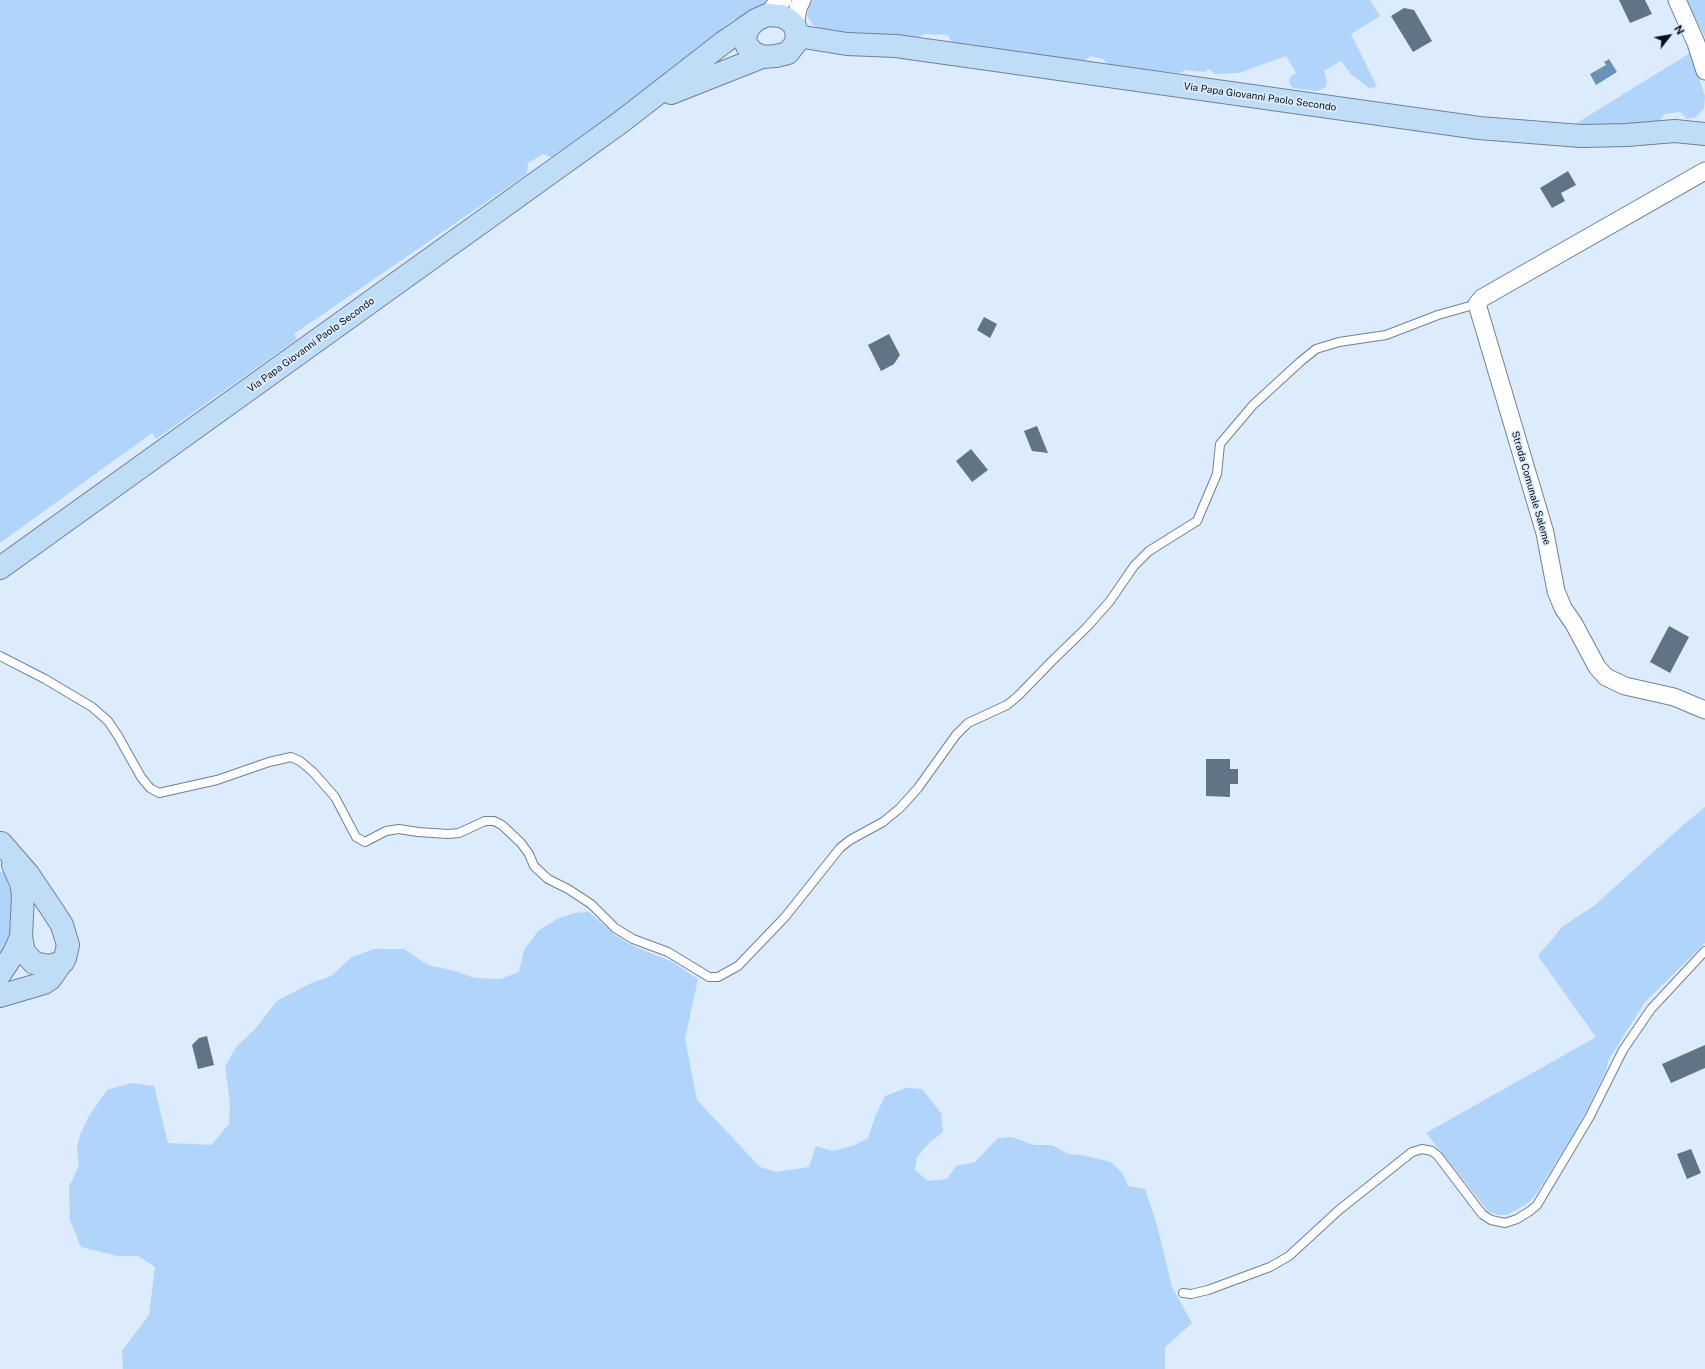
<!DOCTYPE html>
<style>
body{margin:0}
#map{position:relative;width:1705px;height:1369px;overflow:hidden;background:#dcecfd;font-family:"Public Sans",sans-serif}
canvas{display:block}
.north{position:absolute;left:1649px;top:16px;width:40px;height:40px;-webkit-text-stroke:3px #dcecfd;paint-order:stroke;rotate:59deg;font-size:11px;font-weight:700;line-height:16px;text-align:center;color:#091017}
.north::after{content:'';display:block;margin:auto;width:14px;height:18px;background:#091017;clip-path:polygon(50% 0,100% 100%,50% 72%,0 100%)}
</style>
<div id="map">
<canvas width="1705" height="1369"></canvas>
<div class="north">N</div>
</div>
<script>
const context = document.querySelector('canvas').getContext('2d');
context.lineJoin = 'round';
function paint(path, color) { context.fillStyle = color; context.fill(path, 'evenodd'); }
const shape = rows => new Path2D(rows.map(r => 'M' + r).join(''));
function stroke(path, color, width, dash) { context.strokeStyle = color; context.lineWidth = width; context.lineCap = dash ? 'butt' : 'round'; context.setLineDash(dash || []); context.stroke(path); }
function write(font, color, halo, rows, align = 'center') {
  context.font = font + ' "Public Sans",sans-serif'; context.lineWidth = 3.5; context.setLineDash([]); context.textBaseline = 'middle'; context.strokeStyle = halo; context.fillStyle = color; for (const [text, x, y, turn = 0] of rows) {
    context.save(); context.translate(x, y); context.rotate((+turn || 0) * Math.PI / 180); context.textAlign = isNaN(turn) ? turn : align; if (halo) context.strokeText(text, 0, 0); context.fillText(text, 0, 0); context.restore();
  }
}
paint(shape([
 [0,0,773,0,744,21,734,19,722,28,721,38,551,157,543,154,528,163,527,174,294,334,297,339,156,439,152,433,0,543],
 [812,0,1370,0,1380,16,1351,34,1377,87,1369,88,1351,74,1341,61,1324,71,1327,81,1326,87,1317,91,1293,88,1289,83,1290,77,1296,73,1286,56,1239,73,1215,74,1209,69,1205,72,1184,70,1181,73,1110,66,1103,59,1091,56,1081,62,955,45,947,35,924,34,912,41,847,32,825,34,812,24,807,15,809,4],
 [1686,0,1705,0,1705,37,1696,20],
 [1690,53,1705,96,1704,108,1696,117,1687,119,1680,112,1665,114,1658,122,1614,125,1572,126],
 [1705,807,1705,943,1645,1002,1609,1059,1606,1071,1581,1122,1537,1193,1527,1204,1507,1215,1498,1215,1488,1211,1426,1133,1596,1037,1538,956,1562,927,1595,905,1682,826],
 [0,872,5,872,14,905,12,925,7,943,0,957],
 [589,912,616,936,633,946,671,961,698,979,685,1039,697,1100,760,1167,776,1172,809,1167,816,1146,832,1151,853,1146,868,1138,875,1117,885,1096,906,1088,922,1089,941,1113,943,1132,930,1142,917,1157,915,1170,928,1181,947,1179,956,1166,975,1162,998,1138,1012,1137,1034,1145,1052,1145,1068,1154,1082,1155,1111,1162,1123,1174,1128,1186,1145,1189,1157,1225,1172,1287,1192,1323,1165,1347,1165,1369,123,1369,122,1351,149,1315,155,1267,138,1256,118,1256,81,1247,70,1220,69,1187,79,1165,77,1148,80,1135,90,1114,107,1090,131,1083,154,1086,168,1143,211,1145,229,1124,230,1103,225,1067,236,1047,255,1029,277,1001,309,984,331,976,352,957,374,949,404,949,428,965,455,971,474,978,500,979,519,972,524,950,538,931,557,919,575,913]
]), '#b0d4fa');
paint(shape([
 [1609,59,1617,72,1596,85,1590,74,1606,65,1604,62]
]), '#6991ba');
paint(shape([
 [1619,0,1645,0,1652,14,1630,23],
 [1404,8,1414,10,1432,41,1413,52,1391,16],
 [1568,171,1576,185,1561,193,1565,201,1552,208,1540,188],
 [984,317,997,324,990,338,977,330],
 [889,334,900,355,894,364,881,371,868,345],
 [1037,426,1048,453,1032,451,1024,431],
 [971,449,988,470,972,482,956,461],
 [1669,626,1689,637,1670,673,1650,662],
 [1206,759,1230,759,1230,769,1238,769,1238,784,1230,784,1230,797,1206,796],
 [207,1036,214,1065,198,1069,192,1045,199,1038],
 [1705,1045,1705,1068,1671,1083,1662,1064],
 [1691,1149,1701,1173,1687,1179,1677,1154]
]), '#627386');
const lane = shape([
 [0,656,45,679,92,707,108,721,118,736,141,777,150,788,159,793,217,780,269,762,291,757,300,761,313,772,335,797,356,837,365,842,386,831,399,829,418,832,448,834,459,833,485,821,494,821,502,825,521,843,529,854,534,866,548,879,568,889,591,904,615,928,633,939,668,952,709,977,718,977,738,966,785,917,840,848,850,840,883,822,900,808,918,788,956,735,968,723,1007,705,1018,696,1051,662,1087,627,1110,601,1134,566,1149,551,1197,521,1217,474,1220,444,1253,405,1300,362,1316,349,1339,342,1386,335,1438,315,1477,304],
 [1183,1293,1191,1294,1208,1290,1270,1267,1289,1256,1339,1210,1412,1152,1422,1149,1432,1151,1438,1156,1482,1214,1491,1220,1505,1223,1517,1219,1530,1211,1537,1205,1589,1118,1623,1050,1651,1009,1705,951]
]);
const street = shape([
 [1677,0,1696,43,1705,71],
 [767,15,775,5,783,0],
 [795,26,798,8,802,0],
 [1705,171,1482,298,1477,304,1545,533,1556,591,1563,608,1574,624,1597,667,1606,677,1625,686,1674,697,1705,710]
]);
const secondary = shape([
 [767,15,781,16,789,20,795,26,797,36,795,44,788,53,776,56,762,57,753,52,747,46,745,38,748,28,756,20,767,15],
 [797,36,847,44,896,46,1479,128,1581,136,1627,135,1675,131,1705,134],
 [671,93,762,57],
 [0,568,621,122,724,42,756,20],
 [21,937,24,952,34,963,49,966,63,962],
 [0,974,14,953,21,937,23,895,21,883,13,865],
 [0,996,44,983,50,979,65,958,68,945,62,925,51,908,28,874,1,843]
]);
stroke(lane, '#708195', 10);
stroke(street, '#708195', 19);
stroke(secondary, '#708195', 24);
stroke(lane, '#fff', 8);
stroke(street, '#fff', 17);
stroke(secondary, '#c0ddf8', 22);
write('10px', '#091017', '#dcecfd', [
 ["Via Papa Giovanni Paolo Secondo",1260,97,8],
 ["Via Papa Giovanni Paolo Secondo",311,345,-36],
 ["Strada Comunale Saleme",1531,488,74]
]);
</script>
